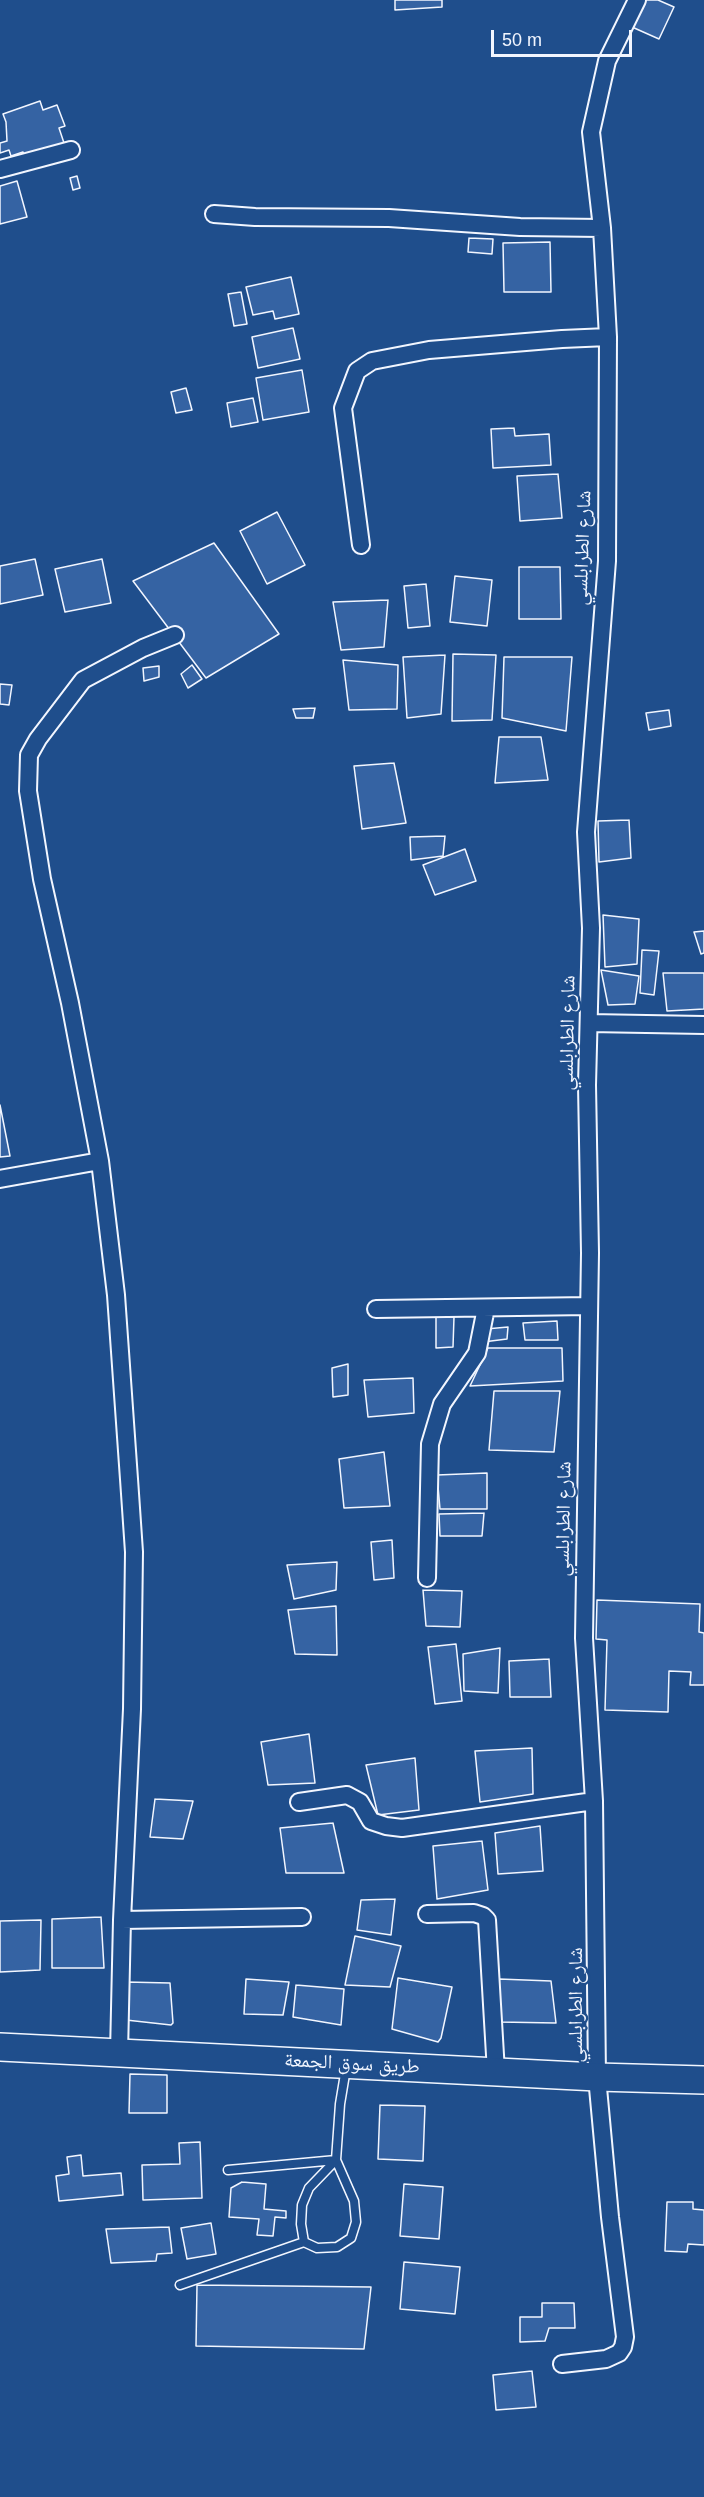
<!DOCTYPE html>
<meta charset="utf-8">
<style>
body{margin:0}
#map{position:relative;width:704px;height:2497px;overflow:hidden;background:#1f4e8c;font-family:Helvetica,sans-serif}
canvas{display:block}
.scale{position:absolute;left:491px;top:30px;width:141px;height:27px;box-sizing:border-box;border:3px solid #f2f6ff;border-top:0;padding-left:8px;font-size:18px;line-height:21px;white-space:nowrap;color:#f2f6ff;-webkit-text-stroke:4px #1f4e8c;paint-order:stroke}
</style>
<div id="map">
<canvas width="704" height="2497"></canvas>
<div class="scale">50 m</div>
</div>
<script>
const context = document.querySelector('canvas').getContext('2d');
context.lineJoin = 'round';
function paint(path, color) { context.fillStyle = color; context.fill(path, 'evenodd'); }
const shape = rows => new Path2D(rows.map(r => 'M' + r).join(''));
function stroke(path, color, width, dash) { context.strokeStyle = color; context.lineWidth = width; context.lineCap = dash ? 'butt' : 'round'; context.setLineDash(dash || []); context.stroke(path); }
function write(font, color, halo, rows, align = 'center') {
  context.font = font + ' Helvetica,"Noto Naskh Arabic",sans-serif'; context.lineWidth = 4.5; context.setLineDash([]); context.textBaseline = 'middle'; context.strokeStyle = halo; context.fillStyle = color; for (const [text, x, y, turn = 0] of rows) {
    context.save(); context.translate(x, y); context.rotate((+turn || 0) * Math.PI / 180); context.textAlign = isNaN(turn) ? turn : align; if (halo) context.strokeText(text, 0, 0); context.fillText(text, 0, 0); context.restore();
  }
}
const building = shape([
 [395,0,442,0,442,7,395,10,395,0],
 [644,0,658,0,674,7,659,39,632,27,644,0],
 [40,101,43,110,57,105,65,126,59,128,65,146,26,160,23,152,11,156,9,150,0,153,0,143,7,141,6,122,3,114,40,101],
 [77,176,80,188,73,190,70,178,77,176],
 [17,181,27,217,0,224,0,186,17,181],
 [469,238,493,239,492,254,468,252,469,238],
 [550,242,551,292,504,292,503,243,550,242],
 [291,277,299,314,275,319,273,311,253,315,246,287,291,277],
 [241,292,247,324,234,326,228,294,241,292],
 [293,328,300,359,258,368,252,337,293,328],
 [302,370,309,412,263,420,256,378,302,370],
 [186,388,192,410,176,413,171,392,186,388],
 [253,398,258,422,231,427,227,403,253,398],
 [514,428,515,436,549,434,551,465,493,468,491,429,514,428],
 [558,474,562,518,520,521,517,476,558,474],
 [277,512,305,565,267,584,240,531,277,512],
 [214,543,279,634,206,678,133,581,214,543],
 [35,559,43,595,0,604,0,566,35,559],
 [102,559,111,603,65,612,55,569,102,559],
 [519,567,560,567,561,619,519,619,519,567],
 [455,576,492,580,487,626,450,622,455,576],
 [426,584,430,626,408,628,404,586,426,584],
 [388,600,384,647,341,650,333,602,388,600],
 [453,654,496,655,492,720,452,721,453,654],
 [445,655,441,714,407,718,403,657,445,655],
 [504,657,572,657,566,731,502,718,504,657],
 [343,660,398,665,397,709,349,710,343,660],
 [192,665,202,679,188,688,181,674,192,665],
 [159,666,159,677,144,681,143,668,159,666],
 [0,684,12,685,9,705,0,704,0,684],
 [315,708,313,718,296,718,293,709,315,708],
 [669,710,671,726,649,730,646,713,669,710],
 [499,737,541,737,548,780,495,783,499,737],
 [394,763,406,823,362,829,354,766,394,763],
 [629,820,631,858,599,862,598,821,629,820],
 [445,836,443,856,411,860,410,837,445,836],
 [465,849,476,881,435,895,423,865,465,849],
 [603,915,639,919,637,964,605,967,603,915],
 [704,931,704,953,701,954,694,932,704,931],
 [642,950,659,951,654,995,640,993,642,950],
 [601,970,639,976,635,1004,608,1005,601,970],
 [663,973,704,973,704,1009,667,1011,663,973],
 [0,1105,10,1156,0,1157,0,1105],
 [436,1315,454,1317,453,1347,436,1348,436,1315],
 [557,1321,558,1340,525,1340,523,1323,557,1321],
 [508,1327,507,1339,483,1342,486,1329,508,1327],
 [488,1348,562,1348,563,1381,470,1386,488,1348],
 [348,1364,348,1395,333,1397,332,1368,348,1364],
 [413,1378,414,1413,368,1417,364,1380,413,1378],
 [494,1391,560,1391,554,1452,489,1450,494,1391],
 [384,1452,390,1506,344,1508,339,1459,384,1452],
 [487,1473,487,1509,440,1509,437,1475,487,1473],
 [484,1513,482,1536,440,1536,439,1514,484,1513],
 [392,1540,394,1578,374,1580,371,1542,392,1540],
 [337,1562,336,1590,294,1599,287,1565,337,1562],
 [423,1590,462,1591,460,1627,426,1626,423,1590],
 [597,1600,700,1604,699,1632,704,1633,704,1685,690,1685,691,1672,669,1671,668,1712,605,1710,607,1640,596,1639,597,1600],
 [336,1606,337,1655,295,1654,288,1610,336,1606],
 [456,1644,462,1701,435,1704,428,1647,456,1644],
 [500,1648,498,1693,464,1691,463,1654,500,1648],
 [549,1659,551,1697,510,1697,509,1661,549,1659],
 [309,1734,315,1783,268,1785,261,1742,309,1734],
 [532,1748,533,1794,480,1802,475,1751,532,1748],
 [415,1758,419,1810,378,1815,366,1765,415,1758],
 [155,1799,193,1801,183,1839,150,1837,155,1799],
 [333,1823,344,1873,286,1873,280,1828,333,1823],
 [540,1826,543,1871,498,1874,495,1833,540,1826],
 [482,1841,488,1890,437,1899,433,1846,482,1841],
 [395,1899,391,1935,357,1930,361,1900,395,1899],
 [101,1917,104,1968,52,1968,52,1919,101,1917],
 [41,1920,40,1970,0,1972,0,1921,41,1920],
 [355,1936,401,1946,390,1987,345,1985,355,1936],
 [398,1978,452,1987,441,2038,438,2042,392,2029,398,1978],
 [246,1979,289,1982,283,2015,244,2014,246,1979],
 [499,1979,551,1981,556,2023,499,2022,499,1979],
 [126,1982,170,1983,173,2023,171,2025,126,2020,126,1982],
 [296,1985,344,1989,341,2025,293,2017,296,1985],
 [130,2074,167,2075,167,2113,129,2113,130,2074],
 [380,2105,425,2106,423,2161,378,2159,380,2105],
 [200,2142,202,2198,143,2200,142,2165,180,2164,179,2143,200,2142],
 [81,2155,83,2176,121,2173,123,2195,59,2201,56,2176,69,2174,67,2157,81,2155],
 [242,2182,266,2184,264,2209,286,2211,286,2218,275,2217,273,2236,257,2235,259,2219,229,2217,231,2188,242,2182],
 [404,2184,443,2187,439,2239,400,2236,404,2184],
 [667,2202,693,2202,693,2209,704,2210,704,2245,688,2244,687,2252,665,2251,667,2202],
 [211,2223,216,2254,187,2259,181,2228,211,2223],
 [169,2227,172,2253,157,2254,156,2261,111,2263,106,2229,169,2227],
 [404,2262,460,2267,455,2314,400,2309,404,2262],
 [197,2285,371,2287,364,2349,196,2346,197,2285],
 [542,2303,574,2303,575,2328,549,2328,545,2341,520,2342,520,2317,542,2317,542,2303],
 [532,2371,536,2407,496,2410,493,2375,532,2371]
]);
paint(building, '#3563a3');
stroke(building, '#f2f6ff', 1.5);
const service = shape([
 [336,2160,309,2188,302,2205,301,2224,304,2242,317,2248,337,2247,351,2238,356,2222,354,2201,336,2160,340,2104,346,2068],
 [228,2170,336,2160],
 [180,2285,304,2242]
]);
const minor = shape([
 [0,169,71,150],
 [214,214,255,217,389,218,520,227,602,228],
 [361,545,343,408,357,371,372,361,429,350,562,339,608,337],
 [589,1023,704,1025],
 [0,1179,100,1161],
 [376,1309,589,1306],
 [427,1578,430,1444,442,1404,477,1353,486,1308],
 [299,1802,347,1795,360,1802,371,1821,386,1826,402,1828,594,1801],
 [427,1914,474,1913,483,1916,487,1920,496,2072],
 [122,1920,302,1917],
 [119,2053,122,1920,132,1709,134,1552,129,1479,116,1295,100,1161,70,1003,42,879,28,791,29,755,38,739,83,680,143,648,175,635],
 [562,2364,606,2359,619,2353,623,2347,625,2337,610,2217,597,2077,594,1801,584,1638,590,1253,587,1085,591,928,586,832,607,561,608,337,602,228,591,132,607,61,637,0]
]);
const primary = shape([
 [0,2047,597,2077,704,2080]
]);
stroke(service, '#f2f6ff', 11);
stroke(minor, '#f2f6ff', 20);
stroke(primary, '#f2f6ff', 30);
stroke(service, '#1f4e8c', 8);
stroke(minor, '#1f4e8c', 16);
stroke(primary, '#1f4e8c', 27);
write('20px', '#f2f6ff', '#1f4e8c', [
 ["شارع الطرابلسي",583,548,-88],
 ["شارع الطرابلسي",568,1033,-89],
 ["شارع الطرابلسي",564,1519,-89],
 ["شارع الطرابلسي",576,2005,-90],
 ["طريق سوق الجمعة",352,2064,3]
]);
</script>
